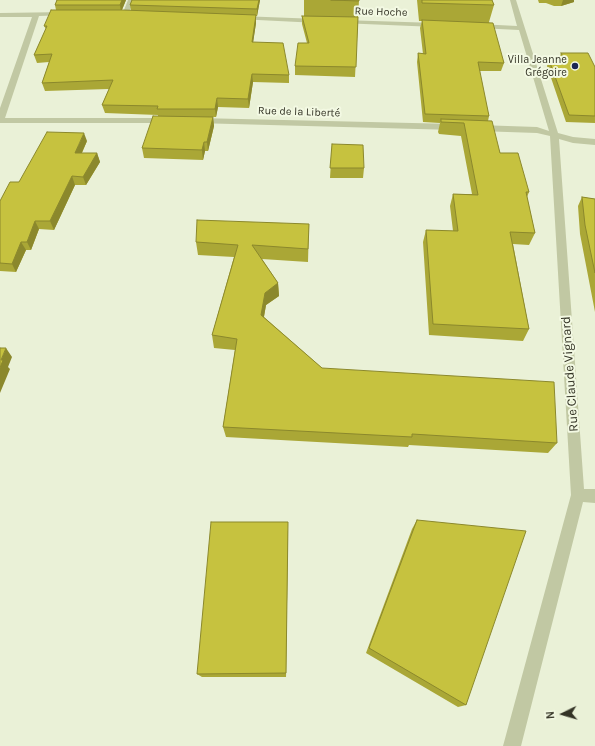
<!DOCTYPE html>
<meta charset="utf-8">
<style>
body{margin:0}
#map{position:relative;width:595px;height:746px;overflow:hidden;background:#eaf1d7;font-family:Karla,sans-serif}
canvas{display:block}
.north{position:absolute;left:543px;top:694px;width:40px;height:40px;-webkit-text-stroke:3px #f3f9e3;paint-order:stroke;rotate:265deg;font-size:11px;font-weight:700;line-height:16px;text-align:center;color:#333325}
.north::after{content:'';display:block;margin:auto;width:14px;height:18px;background:#333325;clip-path:polygon(50% 0,100% 100%,50% 72%,0 100%)}
</style>
<div id="map">
<canvas width="595" height="746"></canvas>
<div class="north">N</div>
</div>
<script>
const context = document.querySelector('canvas').getContext('2d');
context.lineJoin = 'round';
const shape = rows => new Path2D(rows.map(r => 'M' + r).join(''));
function paint(path, color) { context.fillStyle = color; context.fill(path, 'evenodd'); }
function stroke(path, color, width, dash) { context.strokeStyle = color; context.lineWidth = width; context.lineCap = dash ? 'butt' : 'round'; context.setLineDash(dash || []); context.stroke(path); }
function write(font, color, halo, rows, align = 'center') {
  context.font = font + ' Karla,sans-serif'; context.lineWidth = 4; context.setLineDash([]); context.textBaseline = 'middle'; context.strokeStyle = halo; context.fillStyle = color; for (const [text, x, y, turn = 0] of rows) {
    context.save(); context.translate(x, y); context.rotate((+turn || 0) * Math.PI / 180); context.textAlign = isNaN(turn) ? turn : align; if (halo) context.strokeText(text, 0, 0); context.fillText(text, 0, 0); context.restore();
  }
}
paint(shape([
 [128,0,134,0,128,15,125,17,122,15,128,0],
 [510,0,516,0,558,133,573,137,595,139,595,145,573,143,559,139,584,489,595,489,595,503,583,502,521,746,503,746,571,495,550,136,537,133,478,131,474,128,478,125,537,127,549,131,519,30,478,28,475,26,478,24,517,26,510,0],
 [66,12,68,13,68,15,39,16,5,118,167,118,171,121,170,123,0,123,0,108,32,17,0,17,0,13,66,12],
 [240,16,318,19,321,21,318,23,238,19,237,18,240,16],
 [342,20,436,23,439,25,436,27,340,23,340,21,342,20],
 [198,118,455,124,459,127,455,130,195,123,194,121,198,118]
]), '#c1c8a3');
paint(shape([
 [57,0,126,0,122,10,131,11,130,5,132,0,260,0,257,16,256,16,256,23,253,42,289,75,289,83,253,82,249,108,218,107,216,117,213,117,214,126,208,151,205,151,203,160,144,158,142,148,158,116,158,115,105,113,102,105,109,89,45,91,42,83,49,62,37,63,34,55,46,29,44,26,56,10,55,5],
 [304,0,359,0,355,77,295,75,295,66,307,43,302,24,302,16,304,16],
 [417,0,492,0,494,5,489,22,504,63,501,71,479,71,489,116,488,121,500,153,529,192,527,197,535,233,529,245,513,244,529,329,523,341,429,335,423,242,426,230,453,231,450,206,453,194,472,194,461,136,439,134,438,132,440,123,423,122,417,62,418,53,423,54,420,28,422,21,419,21],
 [538,0,574,0,574,2,561,6,554,6,546,3,539,3],
 [561,53,595,67,595,123,566,122,547,66,549,60,559,60,559,59],
 [87,141,82,153,97,153,100,162,86,185,75,185,54,230,39,229,31,250,26,250,16,272,0,271,0,201,19,182],
 [332,144,364,168,363,178,330,178],
 [582,197,595,199,595,312,580,234,578,206],
 [309,224,308,262,262,259,278,283,279,296,266,305,264,317,322,368,557,443,548,453,409,445,408,447,226,437,223,427,235,350,214,348,212,335,234,257,198,255,196,242],
 [417,520,466,705,458,707,366,653,412,529],
 [288,530,286,677,202,677,197,674]
]), '#aaa736');
paint(shape([
 [122,0,126,0,121,12,120,5],
 [259,0,260,0,257,16,257,9],
 [563,0,574,0,574,2,561,6],
 [256,15,256,23,252,50,252,42],
 [252,74,253,82,249,108,248,99],
 [217,98,218,107,216,117,215,109],
 [213,117,214,126,208,151,207,142],
 [84,133,87,141,78,161,75,153],
 [204,142,205,151,203,160,202,150],
 [97,153,100,162,86,185,83,177],
 [72,176,75,185,54,230,50,221],
 [35,221,39,229,31,250,27,242],
 [21,242,26,250,16,272,12,264],
 [278,283,279,296,266,305,262,327,261,315,265,293],
 [6,348,12,357,8,367,10,369,0,393,0,368,1,360],
 [288,522,288,530,286,677,286,673]
]), '#8b882c');
const building = shape([
 [57,0,122,0,120,5,55,5,57,0],
 [132,0,259,0,257,9,130,5,132,0],
 [331,0,359,0,359,1,331,0],
 [422,0,492,0,494,5,422,3,422,0],
 [51,10,123,10,256,15,252,42,283,43,289,75,252,74,248,99,217,98,215,109,157,109,158,106,102,105,113,80,42,83,52,54,34,55,47,26,44,26,51,10],
 [302,16,358,17,356,67,295,66,298,43,309,43,302,16],
 [422,20,493,23,504,63,478,62,489,116,425,114,418,53,426,54,422,20],
 [561,53,588,53,595,67,595,116,569,115,549,60,565,60,561,53],
 [153,116,213,117,207,142,204,142,202,150,142,148,153,116],
 [441,119,492,121,500,153,518,153,529,192,526,192,535,233,510,232,529,329,433,324,426,230,458,231,453,194,478,195,464,123,441,122,441,119],
 [47,132,84,133,75,153,97,153,83,177,72,176,50,221,35,221,27,242,21,242,12,264,0,263,0,201,10,182,19,182,47,132],
 [332,144,363,145,364,168,330,168,332,144],
 [582,197,595,199,595,273,585,225,582,197],
 [197,220,309,224,308,249,252,245,278,283,265,293,261,315,322,368,554,382,557,443,412,434,412,437,223,427,237,339,212,335,238,245,196,242,197,220],
 [0,348,6,348,1,360,3,360,0,368,0,348],
 [417,520,526,531,466,705,369,648,417,520],
 [211,522,288,522,286,673,197,674,211,522]
]);
paint(building, '#c6c23f');
stroke(building, '#8b882c', 1);
for (const [x, y, r, color] of [
 [575,66,4,"#1b2754"]
]) { const dot = new Path2D(); dot.arc(x, y, r, 0, 2 * Math.PI); context.fillStyle = color; context.fill(dot); stroke(dot, '#f3f9e3', 1.5); }
write('11px', '#333325', '#f3f9e3', [
 ["Rue Hoche",381,12,2],
 ["Rue de la Liberté",299,112,2]
]);
write('11px', '#333325', '#f3f9e3', [
 ["Villa Jeanne",567,60],
 ["Grégoire",567,73]
], 'right');
write('13px', '#333325', '#f3f9e3', [
 ["Rue Claude Vignard",570,374,-94]
]);
</script>
